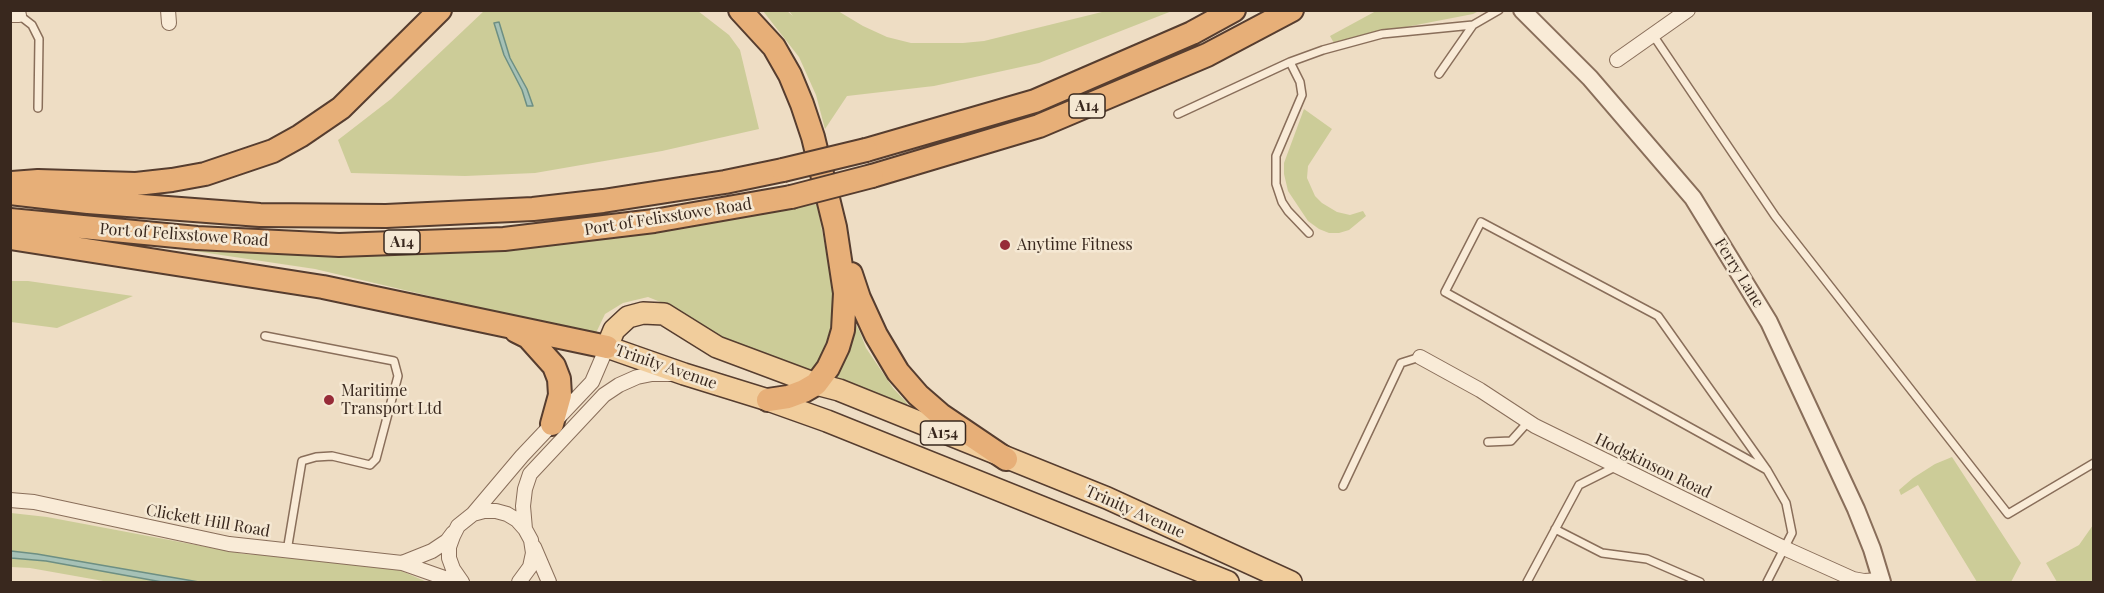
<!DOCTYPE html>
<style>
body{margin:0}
#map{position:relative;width:2104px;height:593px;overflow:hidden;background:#eeddc4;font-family:"Playfair Display",serif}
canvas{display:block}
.frame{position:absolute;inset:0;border:12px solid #39281e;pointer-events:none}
</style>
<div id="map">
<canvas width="2104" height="593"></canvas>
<div class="frame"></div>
</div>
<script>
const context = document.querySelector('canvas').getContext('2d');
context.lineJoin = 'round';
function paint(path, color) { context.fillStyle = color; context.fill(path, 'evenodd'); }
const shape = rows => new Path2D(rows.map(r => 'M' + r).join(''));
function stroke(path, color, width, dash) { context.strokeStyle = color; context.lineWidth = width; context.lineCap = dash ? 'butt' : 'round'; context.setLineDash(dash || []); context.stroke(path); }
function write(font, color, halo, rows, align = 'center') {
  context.font = font + ' "Playfair Display",serif'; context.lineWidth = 5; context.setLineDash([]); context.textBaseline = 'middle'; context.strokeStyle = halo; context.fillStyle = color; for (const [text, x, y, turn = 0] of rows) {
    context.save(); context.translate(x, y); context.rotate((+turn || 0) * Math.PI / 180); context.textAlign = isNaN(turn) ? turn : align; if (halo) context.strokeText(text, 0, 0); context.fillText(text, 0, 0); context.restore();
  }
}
paint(shape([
 [485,10,698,11,729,35,740,50,759,129,662,151,535,173,465,176,351,173,338,140,391,99],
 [763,11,787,11,793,16,789,11,838,11,863,26,887,37,911,43,963,43,984,41,1106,11,1172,11,1039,63,934,86,847,96,825,129,816,95,799,57],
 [1376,11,1479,11,1473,14,1380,32,1335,45,1330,36],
 [1304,109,1332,129,1308,166,1307,178,1315,196,1322,203,1337,212,1350,215,1363,211,1366,216,1349,230,1339,233,1329,233,1319,229,1308,221,1288,191,1284,174,1284,163],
 [817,204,831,278,833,303,830,330,819,364,809,374,724,342,668,305,648,297,623,303,605,314,595,335,315,269,134,242,666,228],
 [11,281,28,281,133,296,57,328,11,322],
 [855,323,860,332,866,348,893,388,907,403,908,410,829,381,841,366,849,339,851,324],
 [1952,457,2021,563,2011,582,1977,582,1918,485,1901,495,1899,490,1913,478,1935,464],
 [11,513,47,517,244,554,288,556,358,562,397,569,427,582,199,582,37,554,11,551],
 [2093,525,2093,582,2057,582,2046,563,2079,545],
 [11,558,46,561,162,582,109,582,30,568,11,567]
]), '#cccc98');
const water = shape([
 [499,22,510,58,527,89,533,106,527,106,522,90,504,55,494,23,499,22],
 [11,551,37,554,199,582,162,582,46,561,11,558,11,551]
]);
paint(water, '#a6c1b6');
stroke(water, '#6d8f83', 1.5);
const service = shape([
 [19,15,32,25,39,39,38,108],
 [1653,35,1775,216,2008,514,2094,463],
 [1290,62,1300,82,1302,95,1276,156,1276,184,1282,202,1288,211,1309,233],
 [1439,74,1473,25],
 [1178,114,1290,62,1323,50,1382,34,1473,25,1499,10],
 [265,336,394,361,398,376,376,459,370,465,332,456,316,457,302,461,287,551],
 [1488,442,1511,441,1528,422],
 [1767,470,1445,292,1481,222,1658,316,1767,470,1786,503,1792,533,1767,582],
 [1343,486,1401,363,1420,357],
 [1555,529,1602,553,1647,559,1700,582],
 [1527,582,1579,485,1617,466]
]);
const minor = shape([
 [168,10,169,23],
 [10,15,19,15],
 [1617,60,1688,10],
 [1420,357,1480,390,1535,426,1784,548,1853,579,1864,581,1882,580],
 [10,500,34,502,229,544,402,563],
 [473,514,522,456,592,382,607,347],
 [525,529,523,506,525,489,530,474,604,395,619,385,637,377,652,374,670,374],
 [453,533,447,541,432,551,402,563,456,582],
 [534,547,549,582],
 [462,582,453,569,449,558,449,547,453,536,458,526,473,514,484,511,496,511,507,514,517,520,525,529,531,540,533,553,530,567,519,582]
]);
const tertiary = shape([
 [1522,10,1590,78,1693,198,1769,322,1856,509,1872,549,1882,582]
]);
const primary = shape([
 [1228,582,827,421,768,400,684,374,607,347,614,330,628,317,643,313,664,314,717,347,816,384,839,390,1107,498,1291,582]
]);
const trunk = shape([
 [740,10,774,47,790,75,802,104,813,137,835,227,845,293,843,330,838,347,828,368,816,384,804,391,788,397,768,400],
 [866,150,1035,101,1192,33,1234,10],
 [872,176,1039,126,1207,55,1292,10],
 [12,183,38,181,136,184,172,180,205,174,273,151,300,136,341,108,440,10],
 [10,193,88,202,260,215,386,216,533,209,603,201,725,182,783,170],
 [10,220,197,238,339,245,504,239,654,221,791,197],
 [10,238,323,287,607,347],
 [851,274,859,298,876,335,898,372,918,395,941,415,1006,459],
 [516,331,528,337,554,366,559,379,560,395,552,424]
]);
stroke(service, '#896e5a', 10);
stroke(minor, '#896e5a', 16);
stroke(tertiary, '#896e5a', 20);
stroke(primary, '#563d2f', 24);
stroke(trunk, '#563d2f', 26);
stroke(service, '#f9ebd7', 7);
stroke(minor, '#f9ebd7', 14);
stroke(tertiary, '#f9ebd7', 16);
stroke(primary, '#f1cd9c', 21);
stroke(trunk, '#e7af78', 22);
const trunkBridge = shape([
 [783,170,866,150],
 [791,197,872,176]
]);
stroke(trunkBridge, '#563d2f', 26, []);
stroke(trunkBridge, '#e7af78', 22);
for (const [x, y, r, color] of [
 [1005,245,6,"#972b38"],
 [329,400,6,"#972b38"]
]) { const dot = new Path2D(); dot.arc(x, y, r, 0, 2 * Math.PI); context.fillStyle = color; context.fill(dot); stroke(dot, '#f5e8d3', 2); }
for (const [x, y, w] of [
 [1087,106,36],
 [402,242,36],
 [943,433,45]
]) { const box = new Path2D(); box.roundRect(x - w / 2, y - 12, w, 24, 4.5); context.fillStyle = '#f5e8d3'; context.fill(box); stroke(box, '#39281e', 1.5); }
write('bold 15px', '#39281e', null, [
 ["A14",1087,106],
 ["A14",402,242],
 ["A154",943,433]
]);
write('16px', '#39281e', '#f5e8d3', [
 ["Port of Felixstowe Road",668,217,-9],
 ["Port of Felixstowe Road",184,235,4],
 ["Ferry Lane",1739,273,58],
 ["Trinity Avenue",666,367,19],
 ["Hodgkinson Road",1653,466,26],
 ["Trinity Avenue",1135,512,24],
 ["Clickett Hill Road",208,521,10]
]);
write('16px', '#39281e', '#f5e8d3', [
 ["Anytime Fitness",1017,245],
 ["Maritime",341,391],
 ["Transport Ltd",341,409]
], 'left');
</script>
